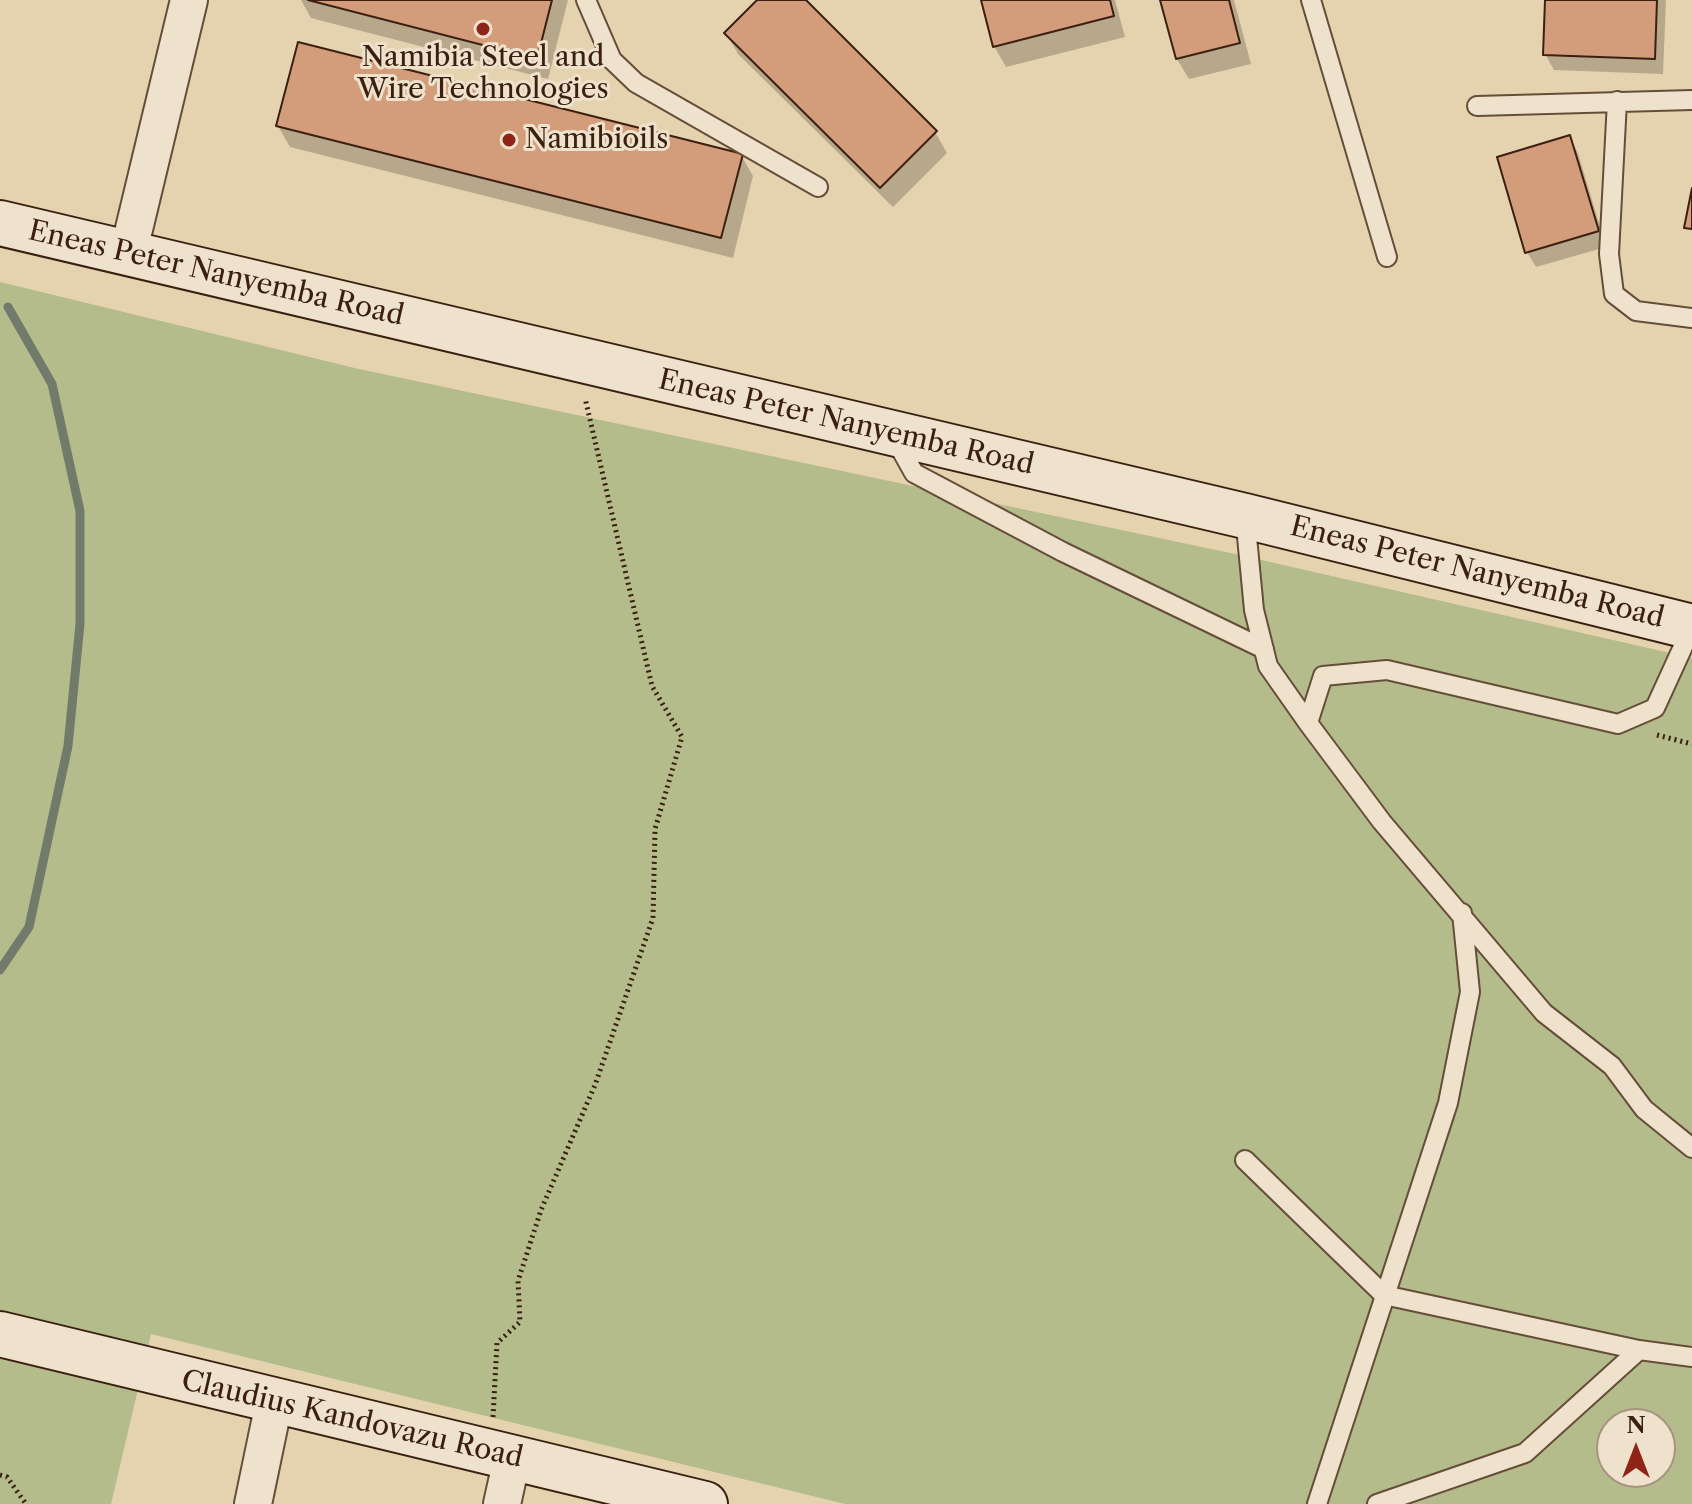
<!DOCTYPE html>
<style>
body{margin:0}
#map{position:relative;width:1692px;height:1504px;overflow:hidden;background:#e5d3b0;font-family:"Libre Caslon Text",serif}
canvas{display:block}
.north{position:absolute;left:1596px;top:1408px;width:80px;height:80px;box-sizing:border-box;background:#eee2cc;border:2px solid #a69481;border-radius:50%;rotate:0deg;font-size:22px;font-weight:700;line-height:32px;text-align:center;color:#3b2011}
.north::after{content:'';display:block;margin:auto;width:28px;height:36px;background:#8f2418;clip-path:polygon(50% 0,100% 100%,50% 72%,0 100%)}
</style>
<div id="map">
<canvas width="1692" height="1504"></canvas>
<div class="north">N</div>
</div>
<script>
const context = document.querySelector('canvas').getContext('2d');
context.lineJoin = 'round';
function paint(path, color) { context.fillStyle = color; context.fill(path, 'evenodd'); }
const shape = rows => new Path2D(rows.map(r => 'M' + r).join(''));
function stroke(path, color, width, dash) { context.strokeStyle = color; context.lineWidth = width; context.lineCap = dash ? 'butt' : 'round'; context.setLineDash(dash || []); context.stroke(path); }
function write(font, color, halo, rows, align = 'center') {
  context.font = font + ' "Libre Caslon Text",serif'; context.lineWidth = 6; context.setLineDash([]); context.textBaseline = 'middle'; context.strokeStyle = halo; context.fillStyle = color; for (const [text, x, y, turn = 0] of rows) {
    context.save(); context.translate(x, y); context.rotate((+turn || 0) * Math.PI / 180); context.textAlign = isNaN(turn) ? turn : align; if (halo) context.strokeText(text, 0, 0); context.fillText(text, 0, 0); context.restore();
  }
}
paint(shape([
 [0,282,359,369,1235,554,1692,658,1692,1504,845,1504,151,1334,111,1504,0,1504],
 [1612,1424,1660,1424,1660,1472,1612,1472]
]), '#b4bc8c');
paint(shape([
 [301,0,568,0,548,79,311,18],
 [759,0,803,0,935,132,947,153,893,207,738,54,726,33],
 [983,0,1115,0,1125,37,1006,67,994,46],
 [1162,0,1234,0,1251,64,1189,79,1177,59],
 [1547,0,1666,0,1663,74,1554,70,1545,54],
 [278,126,741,155,753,176,733,258,290,147],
 [1569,137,1578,153,1606,247,1536,267,1527,252]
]), '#0003');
stroke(shape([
 [0,970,29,927,68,746,80,624,80,511,52,384,8,307]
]), '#727b6b', 9);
const building = shape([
 [308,0,552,0,537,59,308,0],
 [757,0,806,0,937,131,880,188,724,33,757,0],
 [981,0,1110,0,1114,16,993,47,981,0],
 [1160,0,1229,0,1240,43,1176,59,1160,0],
 [1545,0,1657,0,1655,59,1543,55,1545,0],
 [298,42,743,154,721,238,276,126,298,42],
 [1570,135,1599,231,1525,253,1497,157,1570,135],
 [1692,188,1692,229,1684,228,1692,188]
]);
paint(building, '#d39c7b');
stroke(building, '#3b2011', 2);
const lane = shape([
 [586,0,612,60,636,83,818,187],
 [1311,0,1387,257],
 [1617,101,1609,254,1614,294,1636,311,1692,318],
 [1477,106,1692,100],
 [895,439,914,473,1063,552,1264,649],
 [1245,516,1254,610,1268,666,1308,723,1382,822,1544,1013,1612,1066,1644,1109,1692,1148],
 [1308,723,1323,676,1387,670,1618,724,1655,708,1692,627],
 [1245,1160,1384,1295,1639,1350],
 [1317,1504,1448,1103,1470,992,1462,913],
 [1377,1504,1525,1453,1639,1350,1692,1357]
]);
const street = shape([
 [128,254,189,0],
 [253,1504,274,1403],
 [502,1504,512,1459]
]);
const secondary = shape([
 [0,223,1245,516,1692,627],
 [0,1334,705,1504]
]);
stroke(lane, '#664d39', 22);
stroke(street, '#664d39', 40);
stroke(secondary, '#3b2011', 48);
stroke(shape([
 [1657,735,1692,744],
 [493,1417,497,1343,520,1322,518,1281,541,1210,595,1085,653,918,655,829,682,737,652,686,585,398],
 [0,1475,7,1477,26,1504]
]), '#3b2011', 5, [2, 4]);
stroke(lane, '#eee2cc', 18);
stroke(street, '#eee2cc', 36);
stroke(secondary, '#eee2cc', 44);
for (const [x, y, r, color] of [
 [483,29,8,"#8f2418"],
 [509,140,8,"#8f2418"]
]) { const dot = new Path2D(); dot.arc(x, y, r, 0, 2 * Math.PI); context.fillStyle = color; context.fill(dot); stroke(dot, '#eee2cc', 3); }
write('28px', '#3b2011', '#eee2cc', [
 ["Namibia Steel and",483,58],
 ["Wire Technologies",483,90],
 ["Namibioils",525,140,"left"]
]);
write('28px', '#3b2011', '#eee2cc', [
 ["Eneas Peter Nanyemba Road",216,274,13],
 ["Eneas Peter Nanyemba Road",846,423,13],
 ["Eneas Peter Nanyemba Road",1477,573,14],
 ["Claudius Kandovazu Road",352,1420,13]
]);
</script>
